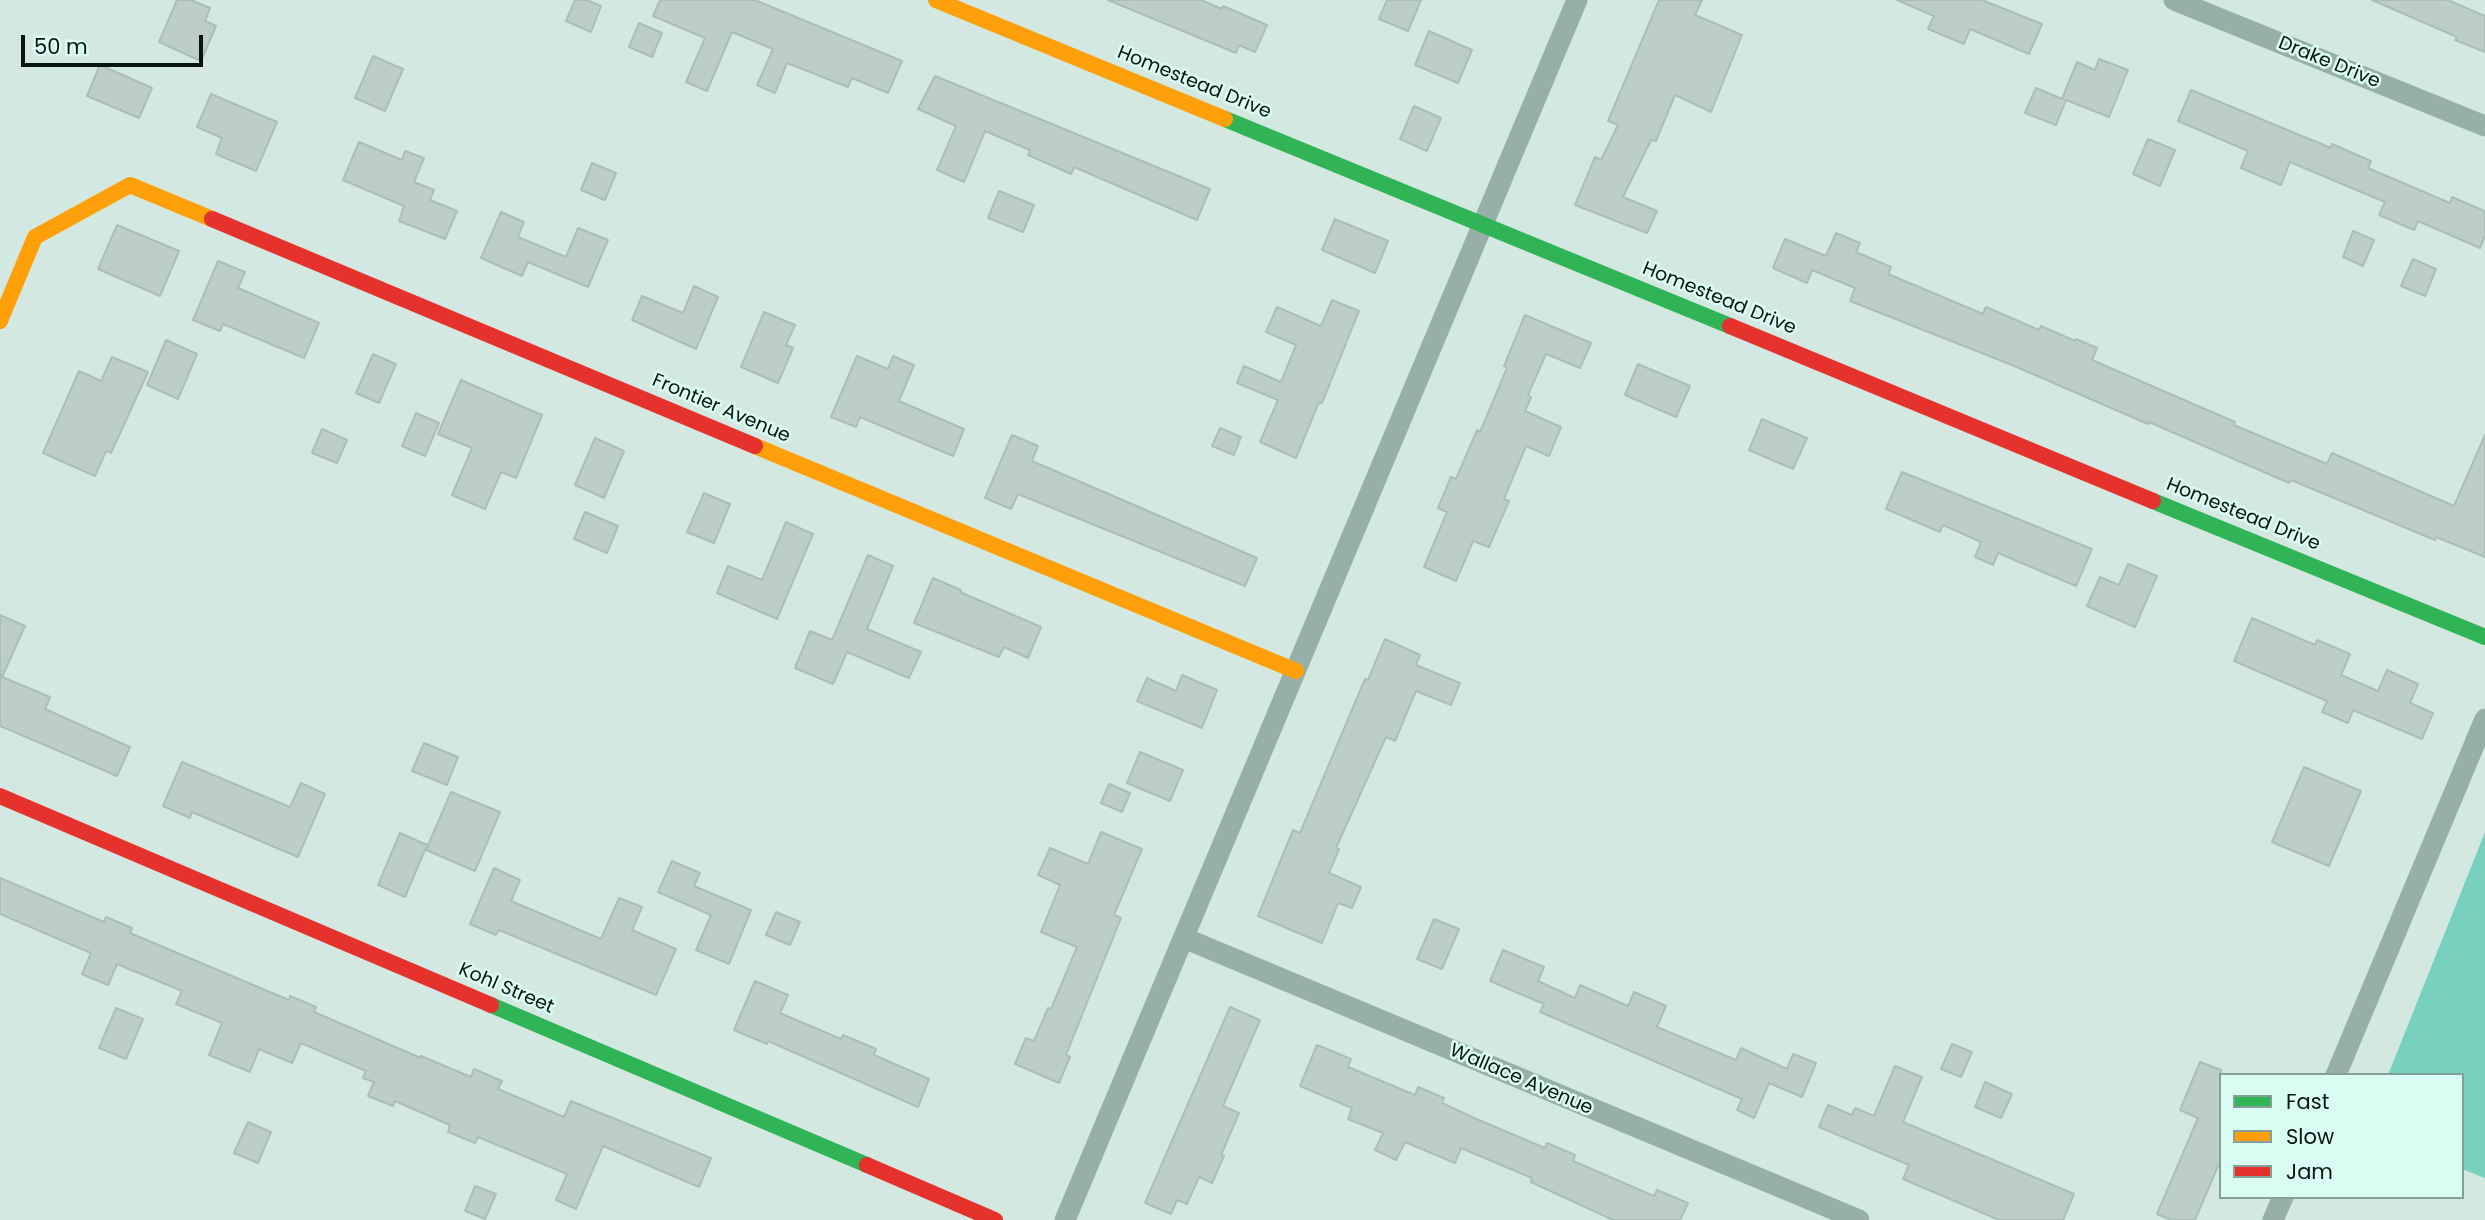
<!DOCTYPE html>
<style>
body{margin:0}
#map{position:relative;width:2485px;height:1220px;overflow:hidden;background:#d4e8e2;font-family:Poppins,sans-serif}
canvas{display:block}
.legend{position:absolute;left:2219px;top:1073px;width:245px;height:126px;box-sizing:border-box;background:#d9fdf2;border:2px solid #85a098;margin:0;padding:9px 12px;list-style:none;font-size:21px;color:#081512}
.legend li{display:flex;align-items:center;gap:14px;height:35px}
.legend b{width:35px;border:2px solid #85a098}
.scale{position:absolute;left:21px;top:35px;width:182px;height:32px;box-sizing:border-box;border:4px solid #081512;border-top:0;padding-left:9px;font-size:21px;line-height:24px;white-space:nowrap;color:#081512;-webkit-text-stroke:5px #d9fdf2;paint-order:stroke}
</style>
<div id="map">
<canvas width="2485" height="1220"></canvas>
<ul class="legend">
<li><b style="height:9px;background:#30b455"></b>Fast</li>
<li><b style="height:9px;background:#ff9f0a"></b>Slow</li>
<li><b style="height:9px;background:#e5322d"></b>Jam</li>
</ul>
<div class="scale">50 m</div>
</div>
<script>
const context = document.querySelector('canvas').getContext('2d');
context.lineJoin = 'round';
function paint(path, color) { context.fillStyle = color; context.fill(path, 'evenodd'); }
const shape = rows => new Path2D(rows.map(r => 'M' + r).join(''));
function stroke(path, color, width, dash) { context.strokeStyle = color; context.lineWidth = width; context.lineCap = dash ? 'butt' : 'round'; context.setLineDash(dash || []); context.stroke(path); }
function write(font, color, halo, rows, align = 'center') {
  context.font = font + ' Poppins,sans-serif'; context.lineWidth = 5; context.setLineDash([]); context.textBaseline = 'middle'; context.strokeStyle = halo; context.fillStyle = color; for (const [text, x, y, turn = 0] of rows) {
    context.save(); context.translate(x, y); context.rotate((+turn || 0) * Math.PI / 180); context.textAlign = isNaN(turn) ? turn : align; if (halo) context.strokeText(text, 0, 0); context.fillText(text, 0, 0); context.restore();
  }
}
paint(shape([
 [2485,832,2485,1178,2462,1169,2462,1075,2388,1075]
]), '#78d0be');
const building = shape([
 [177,0,191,0,210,8,205,21,216,26,201,61,159,42,177,0],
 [575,0,587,0,601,6,591,32,566,21,575,0],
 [660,0,755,0,902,61,888,93,852,78,848,87,787,63,775,93,757,85,773,49,732,32,707,91,686,82,705,38,653,16,660,0],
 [1108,0,1201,0,1222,9,1223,6,1267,25,1255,52,1239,45,1236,53,1108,0],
 [1387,0,1421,0,1408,31,1379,19,1387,0],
 [1659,0,1702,0,1695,15,1742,35,1711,112,1675,95,1656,141,1651,140,1623,197,1657,211,1647,233,1575,205,1595,157,1601,160,1618,125,1608,121,1659,0],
 [1897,0,1982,0,2042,24,2029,54,1970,29,1964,44,1928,29,1934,16,1897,0],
 [2372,0,2448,0,2485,16,2485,52,2455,40,2457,37,2372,0],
 [639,23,662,33,652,57,629,47,639,23],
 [1429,31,1472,50,1458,83,1415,65,1429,31],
 [373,56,403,69,385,111,355,98,373,56],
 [2099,59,2128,70,2109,117,2066,100,2056,125,2025,113,2036,88,2062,99,2077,62,2095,70,2099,59],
 [100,65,152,88,139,118,87,96,100,65],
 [935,76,1210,189,1197,220,1074,167,1071,174,1028,155,1030,150,985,131,964,182,937,170,956,126,918,109,935,76],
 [2191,90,2331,148,2332,144,2371,161,2368,168,2450,203,2452,197,2485,211,2485,236,2480,248,2418,221,2414,230,2379,215,2385,202,2290,162,2281,185,2241,168,2248,151,2178,121,2191,90],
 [211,94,277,122,256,171,216,154,222,138,197,127,211,94],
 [1414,106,1441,118,1427,151,1400,139,1414,106],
 [2148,139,2175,150,2160,186,2133,174,2148,139],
 [359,142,402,160,405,151,424,158,414,182,434,190,430,200,457,211,445,239,399,221,404,206,343,180,359,142],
 [592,163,616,173,605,200,581,190,592,163],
 [999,191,1034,205,1023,232,988,218,999,191],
 [501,212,524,222,518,237,566,257,578,228,608,240,588,287,528,262,522,276,481,258,501,212],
 [1335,219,1388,241,1375,273,1322,250,1335,219],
 [117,225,179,251,160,296,98,269,117,225],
 [2353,231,2374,240,2363,266,2343,257,2353,231],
 [1836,233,1860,243,1856,252,1891,267,1888,274,1983,314,1986,307,2039,330,2041,326,2075,341,2076,339,2097,348,2092,360,2235,422,2234,425,2327,464,2332,453,2454,506,2485,435,2485,557,2436,537,2435,540,2291,480,2289,483,2149,422,2148,424,2012,365,1850,301,1855,288,1812,270,1807,283,1773,268,1785,239,1826,256,1836,233],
 [2413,259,2436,269,2425,296,2401,286,2413,259],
 [218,261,245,272,238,288,319,323,304,358,223,324,220,331,193,320,218,261],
 [694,286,718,297,696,349,632,320,642,296,683,313,694,286],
 [1332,300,1359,311,1322,403,1319,402,1296,458,1260,442,1278,400,1237,383,1244,366,1281,382,1296,345,1266,332,1277,307,1321,326,1332,300],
 [764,312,795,325,786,345,793,348,778,383,741,367,764,312],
 [1525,315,1591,343,1580,368,1546,354,1528,395,1531,397,1525,411,1561,427,1549,456,1526,446,1504,499,1509,501,1489,547,1473,541,1456,581,1424,567,1447,512,1438,508,1451,477,1456,479,1477,430,1480,432,1507,368,1504,366,1525,315],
 [166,340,197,354,178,399,147,385,166,340],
 [373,354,396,364,379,403,356,393,373,354],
 [857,356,888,369,893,356,914,365,899,401,964,429,953,456,860,417,856,427,831,417,857,356],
 [112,357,148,372,111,453,106,451,95,476,43,453,79,371,101,381,112,357],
 [1638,364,1690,386,1676,417,1625,395,1638,364],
 [461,380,542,415,516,478,501,472,485,509,452,495,472,448,438,434,461,380],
 [416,413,439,423,425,456,402,446,416,413],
 [1762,419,1807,438,1793,469,1749,450,1762,419],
 [1220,428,1241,437,1234,455,1212,446,1220,428],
 [322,429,347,440,337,463,312,453,322,429],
 [1012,435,1038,446,1032,461,1257,558,1245,586,1018,494,1011,509,985,498,1012,435],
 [595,438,624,451,604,498,575,485,595,438],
 [1902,472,2092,549,2076,586,1998,553,1993,565,1975,557,1981,542,1943,525,1940,532,1886,509,1902,472],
 [704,493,730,504,714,543,687,532,704,493],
 [585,512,618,526,607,553,574,539,585,512],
 [786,522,813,534,777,619,717,593,728,566,762,580,786,522],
 [868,555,893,566,867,629,921,652,909,678,847,652,833,684,795,668,810,631,832,640,868,555],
 [2128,564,2157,576,2135,627,2087,606,2100,577,2119,585,2128,564],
 [933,578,961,590,960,592,1041,627,1028,658,1004,647,999,657,914,623,933,578],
 [0,615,25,626,2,677,50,697,45,709,130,747,117,776,0,726,0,615],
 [2252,618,2315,645,2317,640,2350,654,2341,675,2378,691,2387,670,2418,684,2410,703,2433,713,2422,739,2353,710,2348,723,2322,712,2327,701,2234,661,2252,618],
 [1385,639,1420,655,1416,665,1460,683,1451,705,1416,691,1395,741,1386,737,1336,848,1339,849,1329,873,1361,887,1352,908,1338,903,1322,943,1258,916,1293,830,1300,833,1365,679,1368,680,1385,639],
 [1182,675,1217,690,1202,728,1137,701,1147,678,1176,691,1182,675],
 [424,743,458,757,447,785,412,771,424,743],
 [1140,752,1183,770,1170,801,1127,783,1140,752],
 [182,762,290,807,301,783,325,794,298,857,192,812,190,818,163,806,182,762],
 [2304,767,2361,791,2329,866,2272,842,2304,767],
 [1109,784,1130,793,1122,812,1101,803,1109,784],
 [451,792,500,812,475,871,426,850,451,792],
 [1101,832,1142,849,1114,915,1121,918,1066,1055,1070,1057,1059,1083,1015,1064,1026,1038,1034,1041,1048,1008,1051,1009,1077,947,1041,932,1060,885,1038,875,1050,848,1088,864,1101,832],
 [400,833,427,845,405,897,378,885,400,833],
 [672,861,700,873,694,886,751,910,729,964,696,950,711,915,658,892,672,861],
 [494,868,520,880,511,901,601,939,619,898,642,907,632,930,676,949,656,995,499,930,496,935,470,924,494,868],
 [0,878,104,922,106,917,132,928,130,933,289,1000,290,996,316,1007,314,1012,421,1058,421,1056,471,1077,474,1069,502,1081,498,1089,564,1117,571,1101,711,1158,699,1187,603,1146,576,1209,556,1200,567,1174,478,1137,475,1143,448,1132,450,1125,395,1101,393,1106,368,1096,374,1082,363,1078,366,1071,301,1043,292,1063,259,1049,250,1072,209,1055,222,1023,176,1004,182,991,117,964,108,985,82,974,91,953,0,914,0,878],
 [776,912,800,922,790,945,766,935,776,912],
 [1434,919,1459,929,1442,969,1417,959,1434,919],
 [1503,950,1544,967,1538,981,1575,998,1580,985,1628,1006,1634,992,1666,1006,1657,1027,1736,1060,1741,1048,1787,1069,1793,1054,1816,1063,1802,1097,1769,1083,1754,1118,1737,1110,1742,1099,1540,1012,1544,1004,1490,981,1503,950],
 [755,981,788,995,780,1013,841,1039,843,1035,876,1049,874,1055,929,1079,918,1107,768,1041,767,1044,734,1030,755,981],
 [1230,1007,1260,1020,1223,1106,1239,1113,1221,1155,1224,1156,1212,1183,1199,1177,1187,1204,1177,1200,1171,1214,1145,1203,1230,1007],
 [116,1008,143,1019,126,1059,99,1048,116,1008],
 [1952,1044,1972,1052,1961,1077,1941,1069,1952,1044],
 [1317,1045,1351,1059,1348,1067,1415,1095,1418,1087,1444,1098,1442,1103,1474,1118,1545,1148,1547,1143,1575,1155,1573,1161,1654,1196,1657,1190,1688,1203,1680,1220,1613,1220,1531,1182,1532,1178,1461,1148,1455,1163,1405,1142,1396,1160,1375,1150,1383,1133,1348,1119,1352,1108,1300,1086,1317,1045],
 [2200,1062,2221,1070,2221,1159,2195,1220,2171,1220,2157,1214,2198,1118,2180,1110,2200,1062],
 [1895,1066,1922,1077,1903,1122,2074,1194,2063,1220,1999,1220,1903,1179,1909,1165,1819,1127,1828,1105,1852,1115,1855,1108,1874,1116,1895,1066],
 [1985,1082,2012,1094,2001,1118,1975,1107,1985,1082],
 [248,1122,271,1132,258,1163,234,1153,248,1122],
 [475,1186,496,1194,485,1219,465,1211,475,1186]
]);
paint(building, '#bdcdc8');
stroke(building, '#adbdb8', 2);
stroke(shape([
 [2174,0,2485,126],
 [1184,938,1859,1220],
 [2336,1075,2485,719],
 [1065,1220,1577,0],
 [2273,1220,2283,1197]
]), '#96b0a9', 21);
stroke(shape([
 [1225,119,1730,326],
 [2153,501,2485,637],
 [491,1005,867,1165]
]), '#30b455', 16);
stroke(shape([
 [936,0,1225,119],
 [0,321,35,237,130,185,212,219],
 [755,446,1296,671]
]), '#ff9f0a', 16);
stroke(shape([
 [212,219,755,446],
 [1730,326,2153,501],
 [0,796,491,1005],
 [867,1165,995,1220]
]), '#e5322d', 16);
write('19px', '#081512', '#d9fdf2', [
 ["Drake Drive",2329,63,22],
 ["Homestead Drive",1194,83,22],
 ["Homestead Drive",1719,299,22],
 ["Frontier Avenue",721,409,23],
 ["Homestead Drive",2243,515,22],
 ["Kohl Street",506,989,23],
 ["Wallace Avenue",1521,1080,23]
]);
</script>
